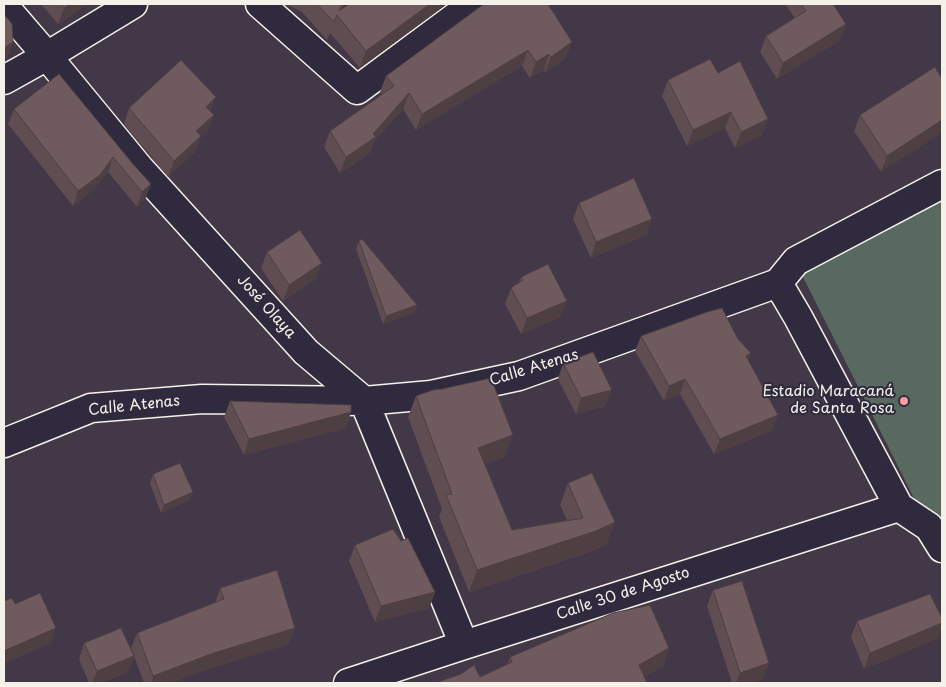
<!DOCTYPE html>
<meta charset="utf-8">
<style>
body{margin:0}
#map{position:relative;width:946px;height:687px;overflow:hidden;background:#423847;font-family:"Playpen Sans",sans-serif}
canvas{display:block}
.frame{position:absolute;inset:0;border:5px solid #f4f1e8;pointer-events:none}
</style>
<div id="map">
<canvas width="946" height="687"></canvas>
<div class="frame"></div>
</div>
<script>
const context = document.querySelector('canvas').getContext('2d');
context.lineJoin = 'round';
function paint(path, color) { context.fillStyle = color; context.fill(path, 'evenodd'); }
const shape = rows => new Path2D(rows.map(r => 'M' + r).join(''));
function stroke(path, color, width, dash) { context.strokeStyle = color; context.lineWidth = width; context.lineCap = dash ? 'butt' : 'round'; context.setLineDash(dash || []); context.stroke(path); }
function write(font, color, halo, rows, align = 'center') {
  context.font = font + ' "Playpen Sans",sans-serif'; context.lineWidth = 4; context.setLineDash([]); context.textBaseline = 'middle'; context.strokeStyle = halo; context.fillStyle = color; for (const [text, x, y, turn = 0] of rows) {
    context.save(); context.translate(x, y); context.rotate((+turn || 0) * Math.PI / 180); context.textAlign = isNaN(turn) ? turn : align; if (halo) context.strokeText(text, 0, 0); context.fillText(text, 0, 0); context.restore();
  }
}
paint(shape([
 [942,192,942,517,926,522,797,265]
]), '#586960');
const minor = shape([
 [260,4,357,90,473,4],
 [4,6,47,56,140,169,306,352,364,401,464,645],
 [4,80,47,56,133,4],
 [778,283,798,317,899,507,929,527,942,548],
 [4,443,91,408,202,399,364,401,431,395,519,376,778,283,796,261,942,184],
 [348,683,464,645,899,507]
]);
stroke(minor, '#f4f1e8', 31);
stroke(minor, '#2f2a3d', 28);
paint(shape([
 [41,4,85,4,78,11,58,24],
 [286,4,344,4,341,9,447,4,360,68,330,33,327,40,302,12],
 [785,4,833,4,846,24,840,40,777,79,760,52,766,36,795,18],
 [498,5,566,58,545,73,544,70,530,78,522,66,416,130,403,109,373,143,370,153,340,173,324,147,330,131,382,95,380,92,386,76],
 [935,67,881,172,854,131,860,115],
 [718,73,762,135,735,148,725,128,687,146,662,96,668,80],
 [129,108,211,112,208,131,200,138,195,152,168,177,124,124],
 [14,109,133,164,146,198,137,207,108,172,94,189,73,206,8,124],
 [579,203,647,235,591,258,573,219],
 [359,241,417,305,414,313,383,324,356,249],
 [267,252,316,279,283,301,261,268],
 [521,277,561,317,521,334,505,304,511,288,519,282],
 [641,336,748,361,773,430,714,454,680,394,664,401,635,351],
 [563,363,606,406,576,414,558,379],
 [416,396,505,457,485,464,512,530,567,520,560,505,568,483,607,544,588,553,469,592,439,517,442,509,408,417],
 [230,401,346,428,244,455,224,417],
 [153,474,190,500,161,513,150,483],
 [401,541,435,592,429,608,375,622,349,561,355,545],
 [220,588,295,628,289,644,205,670,170,683,144,683,134,656,128,672,101,683,89,683,79,659,84,643,131,649,137,633,215,603],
 [713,590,769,663,763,679,751,683,732,683,707,606],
 [857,621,939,638,864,669,851,637],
 [669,648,663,666,644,677,507,665,510,657]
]), '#5f4d51');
paint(shape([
 [70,4,85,4,78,11,58,24,64,8],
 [430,4,447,4,360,68,366,51],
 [846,24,840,40,777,79,783,63],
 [13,42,7,58,4,60,4,48],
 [572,42,566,58,545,73,551,57],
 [528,50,522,66,416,130,422,114],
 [549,54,544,70,530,78,536,62],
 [409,93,403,109,373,143,370,153,340,173,346,157,373,134],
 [216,97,210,113,206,107],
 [731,112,725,128,687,146,693,130],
 [214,115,208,131,200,138,195,152,168,177,174,161,196,131],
 [768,119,762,135,735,148,741,132],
 [942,120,942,133,881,172,887,156],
 [113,157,108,172,94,189,73,206,78,191],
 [151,184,146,198,137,207,142,192],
 [652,219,647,235,591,258,596,242],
 [322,263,316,279,283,301,289,285],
 [567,301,561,317,521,334,527,318],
 [417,305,414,313,383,324,386,316],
 [751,353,746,368,746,356],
 [685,379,680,394,664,401,669,386],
 [612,390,606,406,576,414,581,398],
 [351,412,346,428,244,455,249,439],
 [778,415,773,430,714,454,720,439],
 [513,435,505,457,471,470,478,448],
 [193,492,190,500,161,513,164,505],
 [615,522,607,544,588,553,469,592,477,570],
 [435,592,429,608,375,622,381,606],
 [942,623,942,629,939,638,864,669,870,653],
 [56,628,51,643,4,664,4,651],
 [295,628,289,644,205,670,170,683,151,683,153,676,211,654],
 [669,648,663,666,633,683,639,665],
 [134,656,128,672,101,683,92,683,97,671],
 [769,663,763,679,751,683,736,683,740,673]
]), '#4e3f42');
const building = shape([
 [61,4,70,4,64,8,61,4],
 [317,4,342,4,339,11,349,4,430,4,366,51,337,15,334,22,317,4],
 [484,4,497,4,498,5,501,4,548,4,572,42,551,57,549,54,536,62,528,50,422,114,409,93,373,134,376,137,346,157,330,131,394,86,386,76,484,4],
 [801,4,833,4,846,24,783,63,766,36,806,11,801,4],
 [4,14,12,24,13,42,4,48,4,14],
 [710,59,718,73,740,61,768,119,741,132,731,112,693,130,668,80,710,59],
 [181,60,216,97,206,107,214,115,196,131,201,136,174,161,129,108,181,60],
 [935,67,942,79,942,120,887,156,860,115,935,67],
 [59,74,133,164,151,184,142,192,113,157,100,175,78,191,14,109,59,74],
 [634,178,652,219,596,242,579,203,634,178],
 [300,230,322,263,289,285,267,252,300,230],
 [362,239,417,305,386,316,359,241,362,239],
 [548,264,567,301,527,318,511,288,523,280,521,277,548,264],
 [722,308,738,339,751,353,746,356,778,415,720,439,685,379,669,386,641,336,707,312,722,308],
 [593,352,612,390,581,398,563,363,593,352],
 [491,378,513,435,478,448,512,530,583,518,568,483,592,473,615,522,596,531,477,570,446,495,452,494,416,396,433,390,442,389,491,378],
 [230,401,351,405,351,412,249,439,230,401],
 [180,463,193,492,164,505,153,474,180,463],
 [393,529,401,541,408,538,435,592,381,606,355,545,393,529],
 [277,570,295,628,211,654,153,676,137,633,224,599,220,588,277,570],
 [742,581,769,663,740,673,713,590,742,581],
 [40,593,56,628,4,651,4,601,12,598,15,604,40,593],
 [930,594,942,618,942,623,870,653,857,621,930,594],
 [650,605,669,648,639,665,647,683,435,683,461,674,474,665,480,677,512,662,510,657,613,613,650,605],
 [121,628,134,656,97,671,84,643,121,628]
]);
paint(building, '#6f5a5e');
stroke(building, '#4e3f42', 1);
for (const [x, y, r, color] of [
 [904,401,5,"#ff9aa2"]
]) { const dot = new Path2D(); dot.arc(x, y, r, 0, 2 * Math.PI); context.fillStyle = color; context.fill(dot); stroke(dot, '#2f2a3d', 2); }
write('15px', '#f4f1e8', '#2f2a3d', [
 ["José Olaya",266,307,48],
 ["Calle Atenas",534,368,-17],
 ["Calle Atenas",134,406,-6],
 ["Calle 30 de Agosto",623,594,-18]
]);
write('15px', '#f4f1e8', '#2f2a3d', [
 ["Estadio Maracaná",894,392],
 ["de Santa Rosa",894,409]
], 'right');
</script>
